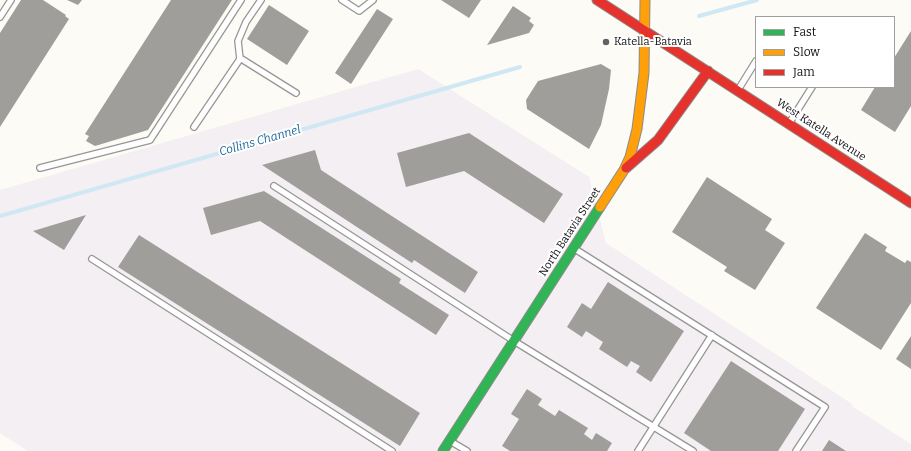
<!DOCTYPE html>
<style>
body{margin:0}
#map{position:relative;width:911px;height:451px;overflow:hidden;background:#fcfbf6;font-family:Bitter,serif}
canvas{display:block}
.legend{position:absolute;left:755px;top:16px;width:140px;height:72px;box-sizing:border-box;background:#fff;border:1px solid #9f9f9f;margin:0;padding:5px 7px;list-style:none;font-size:12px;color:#101010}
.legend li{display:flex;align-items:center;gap:8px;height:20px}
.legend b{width:20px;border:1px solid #9f9f9f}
</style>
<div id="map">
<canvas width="911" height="451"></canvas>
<ul class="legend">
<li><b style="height:5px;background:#30b455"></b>Fast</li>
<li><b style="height:5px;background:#ff9f0a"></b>Slow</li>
<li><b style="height:5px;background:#e5322d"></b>Jam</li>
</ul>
</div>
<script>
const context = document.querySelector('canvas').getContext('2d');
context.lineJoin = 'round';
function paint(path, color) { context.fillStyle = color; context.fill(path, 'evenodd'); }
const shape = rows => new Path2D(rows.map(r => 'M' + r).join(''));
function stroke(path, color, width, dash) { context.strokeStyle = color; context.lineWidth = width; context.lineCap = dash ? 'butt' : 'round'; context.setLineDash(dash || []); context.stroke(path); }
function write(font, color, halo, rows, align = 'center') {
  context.font = font + ' Bitter,serif'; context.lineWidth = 4; context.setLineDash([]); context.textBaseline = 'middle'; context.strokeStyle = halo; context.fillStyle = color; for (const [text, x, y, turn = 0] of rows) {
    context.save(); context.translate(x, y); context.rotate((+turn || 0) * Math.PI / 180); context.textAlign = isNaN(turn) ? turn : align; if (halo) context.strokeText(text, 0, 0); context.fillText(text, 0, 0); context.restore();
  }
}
paint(shape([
 [418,69,589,177,606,243,852,404,853,407,911,444,911,451,28,451,0,433,0,190]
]), '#f3eff2');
stroke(shape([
 [699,16,757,0],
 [0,216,520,67]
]), '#cfe8f3', 4);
paint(shape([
 [21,0,43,0,66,15,65,16,69,19,0,127,0,33],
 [67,0,82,0,78,5],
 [171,0,232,0,148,130,95,146,86,141,89,136,85,134],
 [441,0,481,0,469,18],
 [269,5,309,31,287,65,247,39],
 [513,6,531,18,529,21,534,25,529,33,487,45],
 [377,9,393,19,351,84,335,73],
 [911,31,911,106,895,132,861,110,875,87,894,87,894,58],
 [601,64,611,70,609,89,601,125,589,149,527,109,526,100,538,81],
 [469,133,563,194,544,223,464,171,406,187,397,153],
 [315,150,321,170,478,272,465,293,414,260,412,263,262,165],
 [707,177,772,219,765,230,785,243,755,290,724,271,727,267,672,232],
 [264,191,401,279,399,283,449,315,436,335,260,221,211,235,203,208],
 [86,215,64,250,33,231],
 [865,233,887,247,885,251,905,263,907,260,911,262,911,303,881,350,816,308],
 [139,235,420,413,400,446,118,267],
 [608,282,684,331,651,382,636,372,640,366,631,361,627,367,599,349,603,342,586,331,582,337,567,327,582,303,591,309],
 [911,336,911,369,896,359],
 [731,361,805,409,778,451,711,451,684,433],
 [527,389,542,399,538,405,555,416,559,410,588,428,584,434,592,440,596,433,612,443,607,451,510,451,502,446,519,419,511,414],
 [829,440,846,451,822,451]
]), '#a09e9b');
const lane = shape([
 [342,0,359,11,373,0],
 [0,17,11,0],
 [240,58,296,93],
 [738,90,756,61],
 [790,122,812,87],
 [194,127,240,59,238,41,246,22,261,0],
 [40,168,150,140,241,0],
 [274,186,514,341,693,451],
 [575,249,825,407,796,451],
 [92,259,392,451],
 [450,441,467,451],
 [638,451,712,335]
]);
const fast = shape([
 [443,451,600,207]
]);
const slow = shape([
 [600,207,624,170,630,157,637,129,644,73,645,0]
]);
const jam = shape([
 [597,0,911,203],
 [626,168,658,140,708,71]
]);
stroke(lane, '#969694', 8);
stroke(fast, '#8d8c8a', 11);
stroke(slow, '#8d8c8a', 11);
stroke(jam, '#8d8c8a', 11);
stroke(lane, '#fffefe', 5.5);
stroke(fast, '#30b455', 9);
stroke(slow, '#ff9f0a', 9);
stroke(jam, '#e5322d', 9);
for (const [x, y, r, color] of [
 [606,42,4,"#636260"]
]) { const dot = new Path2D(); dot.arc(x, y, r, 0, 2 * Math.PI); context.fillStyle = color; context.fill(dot); stroke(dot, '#fff', 1.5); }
write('11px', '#101010', '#fff', [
 ["Katella-Batavia",614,42]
], 'left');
write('11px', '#101010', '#fff', [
 ["West Katella Avenue",821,130,33],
 ["North Batavia Street",570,232,-57]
]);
write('italic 12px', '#216a9a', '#fff', [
 ["Collins Channel",260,141,-16]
]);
</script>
